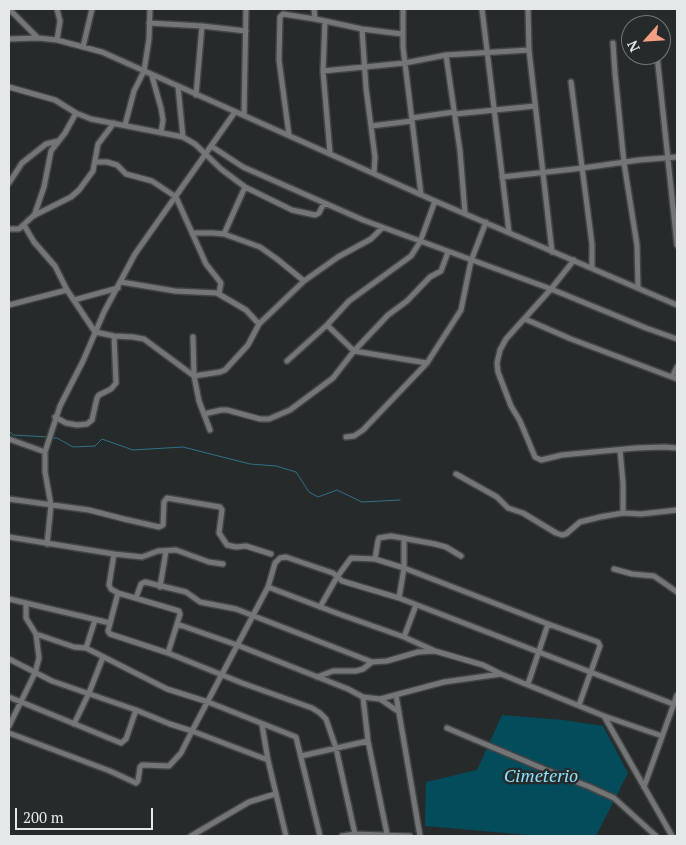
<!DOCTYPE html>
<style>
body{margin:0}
#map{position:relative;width:686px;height:845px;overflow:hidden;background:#262a2b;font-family:"PT Serif",serif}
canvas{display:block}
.frame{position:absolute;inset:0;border:10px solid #e5e8e9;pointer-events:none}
.north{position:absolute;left:621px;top:15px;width:50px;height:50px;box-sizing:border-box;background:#262a2b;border:1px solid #727677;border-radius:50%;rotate:244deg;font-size:14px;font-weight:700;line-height:20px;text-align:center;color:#e5e8e9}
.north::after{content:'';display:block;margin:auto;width:18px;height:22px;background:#f39f84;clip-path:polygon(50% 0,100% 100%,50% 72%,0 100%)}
.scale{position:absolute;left:15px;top:808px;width:138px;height:22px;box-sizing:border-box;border:2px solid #e5e8e9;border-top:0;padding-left:6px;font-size:15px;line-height:18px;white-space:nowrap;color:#e5e8e9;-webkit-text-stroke:4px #262a2b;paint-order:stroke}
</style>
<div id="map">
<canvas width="686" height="845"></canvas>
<div class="frame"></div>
<div class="north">N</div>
<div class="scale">200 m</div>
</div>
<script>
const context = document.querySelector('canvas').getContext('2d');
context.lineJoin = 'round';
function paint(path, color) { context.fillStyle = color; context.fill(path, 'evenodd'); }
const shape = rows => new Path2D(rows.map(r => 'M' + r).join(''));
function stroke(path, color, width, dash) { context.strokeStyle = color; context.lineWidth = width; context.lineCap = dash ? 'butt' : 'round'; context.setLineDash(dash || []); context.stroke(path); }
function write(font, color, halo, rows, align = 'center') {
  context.font = font + ' "PT Serif",serif'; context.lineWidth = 5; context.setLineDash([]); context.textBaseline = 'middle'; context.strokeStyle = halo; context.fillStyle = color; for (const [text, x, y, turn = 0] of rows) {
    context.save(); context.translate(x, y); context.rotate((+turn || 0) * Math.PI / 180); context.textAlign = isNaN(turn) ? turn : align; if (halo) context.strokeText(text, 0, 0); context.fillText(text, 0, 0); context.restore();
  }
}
paint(shape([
 [502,715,563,720,603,726,628,773,596,836,540,836,425,826,426,782,477,770]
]), '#034c5c');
stroke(shape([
 [9,431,13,435,48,437],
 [52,438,57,438,73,447,95,446,102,439,133,450,183,447,250,464,276,466,296,472,309,492,318,497,337,490,362,502,400,500]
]), '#2f7284', 1);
const minor = shape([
 [9,9,38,38],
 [57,9,60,21,57,40],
 [314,9,315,19,325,21,323,71,330,153],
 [403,9,403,47,421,194],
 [482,9,509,232],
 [528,9,529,50,552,252],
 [325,21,362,29,402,34],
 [149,23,202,26,246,31],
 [362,29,366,88,375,157,374,173],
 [9,39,38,38,57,40,102,52,435,201,677,305],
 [613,43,615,73,624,163,637,245,638,288],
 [83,47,92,9],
 [446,55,460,151,465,213],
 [657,55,677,245],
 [323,71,405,63,446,55,529,50],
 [152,76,161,108,163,120,161,133],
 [571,82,592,244,592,268],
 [9,87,55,100,76,113,91,119,183,137,195,144,221,169,245,187,292,210,315,215,319,213,324,203],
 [178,87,183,137],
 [196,95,202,26],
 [455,114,535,106],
 [244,115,246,9],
 [412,118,454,112],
 [125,125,134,91,144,71,149,39,150,9],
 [371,126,412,121],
 [289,135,279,60,280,17,283,14,315,19],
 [211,146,243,167,363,220,551,289,646,328,677,339],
 [96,162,107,162,117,165,126,174,152,181,176,197,206,264,221,283,219,293],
 [502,177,583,168,639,160,677,157],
 [9,183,22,163,46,144,58,141],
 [34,216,44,187,51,151,65,133,76,113],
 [24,225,34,242,55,266,67,290,95,332,114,336,133,337,144,339,194,376,220,372,225,370,248,345,259,324,304,281,338,257,371,239,382,228],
 [9,229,19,229,33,216,71,197,79,190,93,171,98,144,114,123],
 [192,233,213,233,224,234,260,247,277,259,304,281],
 [224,234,245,187],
 [574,260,551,289,506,339,500,350,497,363,498,372,511,406,520,421,535,457,541,460,562,455,636,448,664,447,677,448],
 [121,282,175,291,217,293,246,310,259,324],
 [74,300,118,288],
 [9,305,67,290],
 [525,319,571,339,677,379],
 [327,325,354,351,427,363],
 [193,337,194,376,199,401,210,430],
 [287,361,327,325,349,301,411,256,420,242,435,201],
 [672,377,677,367],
 [204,414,221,410,227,410,260,419,269,419,290,410,333,378,354,351,388,315,407,301,430,277,441,271,448,252],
 [55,417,66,423,77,425,87,424,92,420,97,398,99,395,111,389,116,383,114,336],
 [346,437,354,436,363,430,427,363,461,310,471,261,486,222],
 [9,439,45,452],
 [620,450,623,483,623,513],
 [456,474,497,497,508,508,523,513,556,533,562,535,566,534,580,522,600,517,623,513,641,514,677,510],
 [9,499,89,510,124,519,159,527,163,525,164,502,167,498,220,507,222,510,219,533,227,545,236,547,246,546,271,554],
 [9,537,114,554,109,585,111,589,118,593],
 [47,544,51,505,45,472,45,452,60,406,83,361,104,312,135,254,235,112],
 [114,554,142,557,158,551,176,550,209,562,223,564],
 [375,559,378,541,379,538,391,536,435,544,446,547,461,556],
 [614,569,632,574,654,576,677,592],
 [160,587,166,551],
 [268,587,339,614,404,637,435,651,483,665,501,674,604,716,662,736],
 [136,598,141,584,145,582,186,592,200,602,236,609,372,662,387,661,418,652,435,651],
 [399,598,404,568,404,538],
 [9,599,110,623],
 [320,607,337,577,351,558,375,559,404,568,548,624,598,642,600,646,579,705],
 [95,620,86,648,167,689,208,702,296,737,320,836],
 [36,634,74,647,86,648],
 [404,637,416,605],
 [168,653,177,624],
 [9,659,52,681,136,710,170,724,192,731,268,587,275,563,280,558,286,557,333,573,342,581,399,598,673,704],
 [317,677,333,671,356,671,363,669,372,662],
 [528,684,548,624],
 [396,695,420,836],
 [9,697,121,743,126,739,136,710],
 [363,697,368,741,387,834],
 [380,699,399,712],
 [604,716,672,836],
 [74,724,89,693,103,657],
 [262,725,268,760,286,836],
 [9,726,35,673,39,658,36,634,26,618,26,604],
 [447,728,544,769,590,787,614,798,656,836],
 [9,733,110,771,136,783,138,781,140,767,142,765,169,766,181,753,192,731,268,760],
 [301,756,368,741],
 [644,787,677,695],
 [355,834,336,748,326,719,320,713,312,708,242,683,168,653,110,634,108,631,118,593,179,611,180,614,177,624,237,645,348,689,363,697,380,699,444,682,501,674],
 [191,836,249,802,275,794],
 [342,836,355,834,410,836]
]);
stroke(minor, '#414546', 8);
stroke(minor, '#737576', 5);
write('italic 18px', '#8ce2fb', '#262a2b', [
 ["Cimeterio",541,777]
]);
</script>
